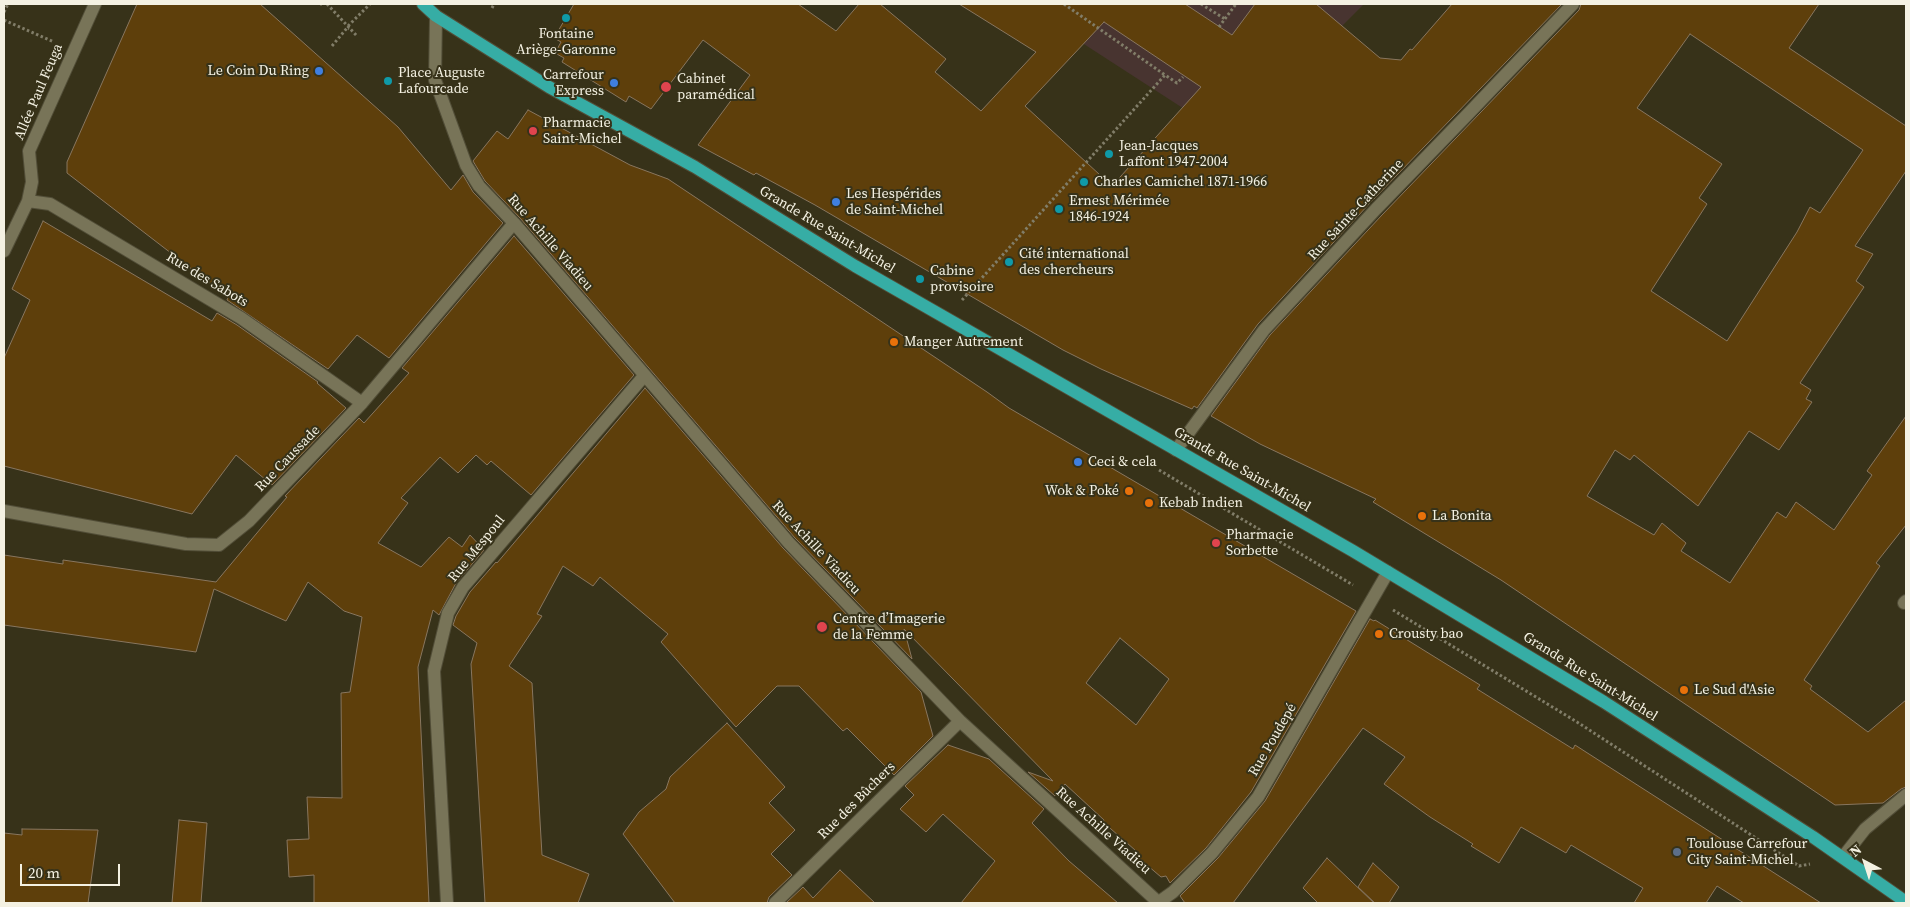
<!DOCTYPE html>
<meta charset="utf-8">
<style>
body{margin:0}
#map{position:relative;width:1910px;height:907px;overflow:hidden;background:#373219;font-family:"Source Serif 4",serif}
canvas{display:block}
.frame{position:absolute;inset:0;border:5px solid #f4f1e2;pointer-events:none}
.north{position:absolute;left:1840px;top:837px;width:50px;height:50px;-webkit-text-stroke:4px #373219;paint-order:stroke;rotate:320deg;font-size:14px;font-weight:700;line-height:20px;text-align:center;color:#f4f1e2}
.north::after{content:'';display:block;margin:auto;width:18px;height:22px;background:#f4f1e2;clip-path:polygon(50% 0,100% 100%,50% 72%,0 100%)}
.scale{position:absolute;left:20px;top:864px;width:100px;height:22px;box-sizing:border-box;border:2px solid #f4f1e2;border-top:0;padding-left:6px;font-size:15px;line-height:18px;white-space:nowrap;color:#f4f1e2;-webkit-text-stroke:4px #373219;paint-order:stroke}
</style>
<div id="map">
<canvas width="1910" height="907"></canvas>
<div class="frame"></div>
<div class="north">N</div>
<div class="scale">20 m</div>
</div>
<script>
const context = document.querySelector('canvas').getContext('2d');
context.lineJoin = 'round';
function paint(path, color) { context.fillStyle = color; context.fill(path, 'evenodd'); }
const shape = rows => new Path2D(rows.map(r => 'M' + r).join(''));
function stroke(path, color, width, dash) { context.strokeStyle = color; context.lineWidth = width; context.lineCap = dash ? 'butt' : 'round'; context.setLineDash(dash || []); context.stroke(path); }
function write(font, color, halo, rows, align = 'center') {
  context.font = font + ' "Source Serif 4",serif'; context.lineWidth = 4; context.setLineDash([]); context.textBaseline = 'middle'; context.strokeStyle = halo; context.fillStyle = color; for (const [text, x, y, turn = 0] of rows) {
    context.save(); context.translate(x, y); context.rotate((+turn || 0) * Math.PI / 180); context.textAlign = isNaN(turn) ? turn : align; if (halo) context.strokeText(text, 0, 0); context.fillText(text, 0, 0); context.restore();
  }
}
paint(shape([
 [1022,4,1364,4,1314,54,1209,125]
]), '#483430');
const building = shape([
 [137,4,260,4,398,127,451,190,463,175,473,192,503,223,389,358,357,335,328,369,227,300,228,297,67,173,67,162,137,4],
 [574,4,798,4,836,31,859,4,880,4,946,59,935,72,981,111,1036,52,959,4,1185,4,1232,35,1255,4,1316,4,1380,58,1401,60,1410,49,1412,50,1452,4,1562,4,1370,203,1258,324,1197,408,1194,406,1192,409,1101,369,1063,350,815,205,756,173,754,175,698,145,750,75,703,40,651,109,629,96,626,102,562,62,564,58,555,53,561,42,554,38,574,4],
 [1104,22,1201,87,1112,186,1025,106,1104,22],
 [1581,4,1819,4,1789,48,1906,126,1906,171,1855,246,1873,254,1856,281,1864,287,1800,383,1811,390,1806,399,1812,402,1779,450,1749,431,1698,506,1634,455,1630,460,1615,450,1587,496,1654,535,1662,523,1686,543,1681,551,1730,583,1777,512,1786,518,1796,502,1834,530,1872,475,1867,471,1906,416,1906,525,1876,563,1880,566,1804,680,1812,686,1810,689,1868,732,1906,700,1906,787,1901,789,1883,803,1835,805,1501,580,1373,502,1376,499,1260,444,1211,416,1270,335,1382,215,1579,10,1581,4],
 [1690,34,1863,150,1820,213,1810,207,1797,232,1727,341,1651,291,1707,204,1699,198,1722,164,1637,108,1690,34],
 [528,110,630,165,668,179,987,392,1009,408,1356,611,1251,792,1206,848,1170,883,1166,876,1161,877,1133,853,1135,850,1103,822,1104,820,1065,784,1055,796,1028,772,1053,781,904,629,912,659,795,538,520,218,485,181,473,161,497,131,508,139,528,110],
 [1120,638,1169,679,1136,725,1086,683,1120,638],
 [43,221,212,321,217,313,237,325,318,382,317,383,346,408,272,485,236,455,192,514,4,466,4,358,30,300,12,289,43,221],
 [514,236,634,375,531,495,491,461,487,465,476,455,458,473,440,457,401,498,408,503,378,543,421,567,449,537,462,547,470,535,484,550,456,583,439,615,433,610,418,667,429,903,314,903,314,875,289,877,287,840,309,839,307,797,342,798,341,693,350,692,362,617,344,611,308,582,286,621,214,589,196,652,4,625,4,555,63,564,63,560,216,582,287,497,285,496,359,418,364,423,409,373,402,368,514,236],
 [645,388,783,548,921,692,933,736,894,775,847,728,843,731,799,686,777,686,736,727,661,642,668,634,600,577,593,586,563,566,537,614,542,616,509,666,532,683,542,855,589,874,578,903,485,903,471,664,477,643,453,625,456,616,470,592,496,562,497,563,645,388],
 [1370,619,1374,621,1375,620,1480,685,1477,689,1573,749,1575,745,1821,903,1744,903,1717,886,1706,903,1634,903,1643,888,1571,845,1566,853,1521,827,1499,863,1471,846,1473,844,1430,817,1384,784,1405,757,1363,728,1233,903,1185,903,1180,896,1218,858,1265,801,1370,619],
 [727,723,785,787,769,803,795,830,771,854,792,875,769,897,767,903,675,903,623,834,639,812,666,789,670,777,727,723],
 [948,745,989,759,1044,809,1032,823,1069,861,1118,903,961,903,995,861,943,814,926,832,900,809,914,795,905,786,948,745],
 [179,820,207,823,201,903,172,903,179,820],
 [22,829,98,830,88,903,4,903,4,833,22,835,22,829],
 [1327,858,1374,903,1318,903,1303,888,1327,858],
 [1373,863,1399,887,1389,903,1375,903,1358,887,1373,863],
 [840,870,875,903,786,903,803,887,813,898,840,870]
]);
paint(building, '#5e3f0b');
stroke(building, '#88765f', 1);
const minor = shape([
 [436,16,435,80,466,165,479,186,514,223,789,543,960,721,1159,903],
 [28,201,50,204,241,318,362,403],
 [4,251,28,201,32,182,29,151,95,4],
 [1176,450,1264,330,1376,209,1468,114,1573,4],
 [4,511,186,544,219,545,249,521,362,403,514,223],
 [1904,603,1906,601],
 [1843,857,1865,829,1906,795],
 [1159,902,1173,892,1212,853,1258,797,1388,572],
 [447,903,434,671,448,613,463,587,644,376],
 [775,903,960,721]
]);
const major = shape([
 [423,4,436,16,549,87,695,167,855,266,1353,551,1604,702,1813,837,1906,902]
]);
stroke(minor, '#524e38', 14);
stroke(major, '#524e38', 14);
stroke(shape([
 [320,4,322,4],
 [327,4,357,36],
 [1064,4,1165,75],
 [1201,4,1225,19],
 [492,8,494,4],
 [4,12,8,4],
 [4,20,54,42],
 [348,26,370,4],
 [1219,27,1236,4],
 [332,46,347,28,349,29],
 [962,300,1165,75,1177,83,1183,77],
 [1159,470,1353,585],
 [1393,610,1577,722,1799,866,1810,864]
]), '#817d68', 3, [2.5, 2.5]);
stroke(minor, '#787458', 12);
stroke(major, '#36ada5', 12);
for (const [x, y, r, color] of [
 [566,18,5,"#0f9aa8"],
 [319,71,5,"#3f7fe0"],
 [388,81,5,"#0f9aa8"],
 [614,83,5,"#3f7fe0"],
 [666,87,6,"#e0444e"],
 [533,131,5,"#e0444e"],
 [1109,154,5,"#0f9aa8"],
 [1084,182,5,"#0f9aa8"],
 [836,202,5,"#3f7fe0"],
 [1059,209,5,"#0f9aa8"],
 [1009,262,5,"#0f9aa8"],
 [920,279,5,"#0f9aa8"],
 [894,342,5,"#e8710a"],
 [1078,462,5,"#3f7fe0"],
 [1129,491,5,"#e8710a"],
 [1149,503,5,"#e8710a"],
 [1422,516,5,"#e8710a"],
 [1216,543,5,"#e0444e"],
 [822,627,6,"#e0444e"],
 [1379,634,5,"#e8710a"],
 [1684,690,5,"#e8710a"],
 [1677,852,5,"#5c6f8a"]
]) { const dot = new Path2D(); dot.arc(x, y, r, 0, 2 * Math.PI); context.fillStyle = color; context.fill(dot); stroke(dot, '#373219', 2); }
write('14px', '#f4f1e2', '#373219', [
 ["Fontaine",566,34,"center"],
 ["Ariège-Garonne",566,50,"center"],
 ["Le Coin Du Ring",309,71,"right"],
 ["Place Auguste",398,73],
 ["Lafourcade",398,89],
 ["Carrefour",604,75,"right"],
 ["Express",604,91,"right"],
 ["Cabinet",677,79],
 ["paramédical",677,95],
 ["Pharmacie",543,123],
 ["Saint-Michel",543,139],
 ["Jean-Jacques",1119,146],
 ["Laffont 1947-2004",1119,162],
 ["Charles Camichel 1871-1966",1094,182],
 ["Les Hespérides",846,194],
 ["de Saint-Michel",846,210],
 ["Ernest Mérimée",1069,201],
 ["1846-1924",1069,217],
 ["Cité international",1019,254],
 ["des chercheurs",1019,270],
 ["Cabine",930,271],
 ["provisoire",930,287],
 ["Manger Autrement",904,342],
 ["Ceci & cela",1088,462],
 ["Wok & Poké",1119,491,"right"],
 ["Kebab Indien",1159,503],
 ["La Bonita",1432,516],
 ["Pharmacie",1226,535],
 ["Sorbette",1226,551],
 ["Centre d’Imagerie",833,619],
 ["de la Femme",833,635],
 ["Crousty bao",1389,634],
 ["Le Sud d'Asie",1694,690],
 ["Toulouse Carrefour",1687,844],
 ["City Saint-Michel",1687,860]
], 'left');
write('14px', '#f4f1e2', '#373219', [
 ["Allée Paul Feuga",39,92,-67],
 ["Rue Sainte-Catherine",1356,210,-47],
 ["Grande Rue Saint-Michel",827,230,31],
 ["Rue Achille Viadieu",550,243,49],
 ["Rue des Sabots",207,280,31],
 ["Rue Caussade",288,459,-46],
 ["Grande Rue Saint-Michel",1242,470,30],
 ["Rue Achille Viadieu",816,548,47],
 ["Rue Mespoul",477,549,-51],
 ["Grande Rue Saint-Michel",1590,677,32],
 ["Rue Poudepé",1273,740,-60],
 ["Rue des Bûchers",857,801,-45],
 ["Rue Achille Viadieu",1103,831,42]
]);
</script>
